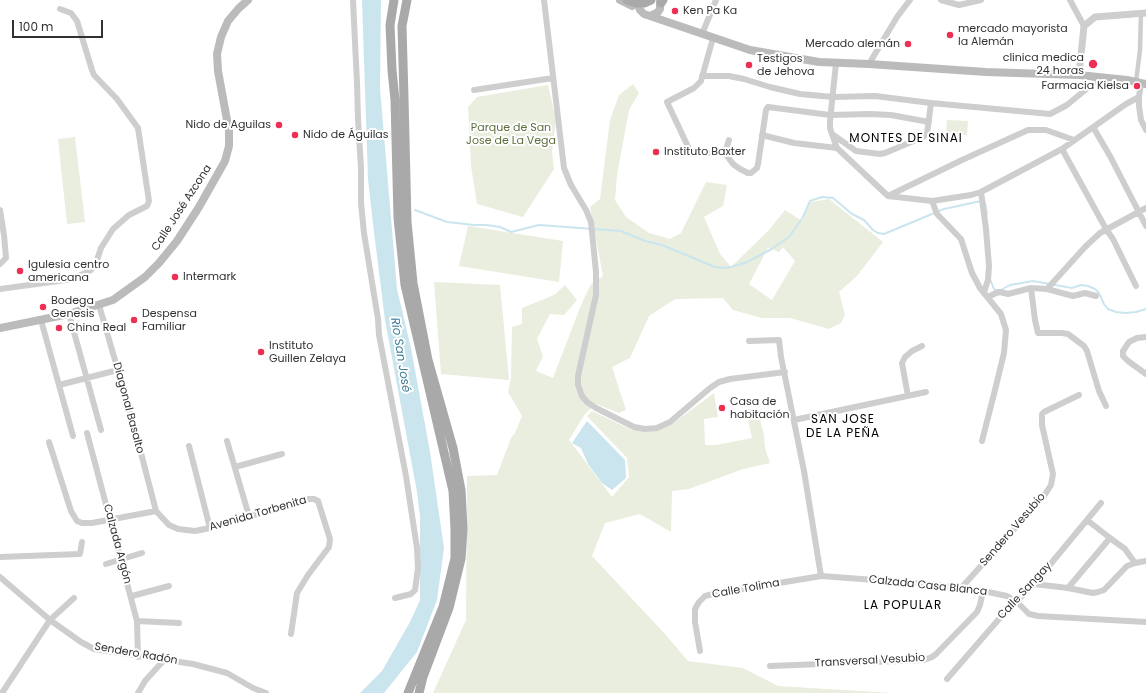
<!DOCTYPE html>
<meta charset="utf-8">
<style>
body{margin:0}
#map{position:relative;width:1146px;height:693px;overflow:hidden;background:#fff;font-family:Poppins,sans-serif}
canvas{display:block}
.scale{position:absolute;left:12px;top:20px;width:91px;height:18px;box-sizing:border-box;border:2px solid #313131;border-top:0;padding-left:5px;font-size:12px;line-height:14px;white-space:nowrap;color:#313131;-webkit-text-stroke:3px #fff;paint-order:stroke}
</style>
<div id="map">
<canvas width="1146" height="693"></canvas>
<div class="scale">100 m</div>
</div>
<script>
const context = document.querySelector('canvas').getContext('2d');
context.lineJoin = 'round';
function paint(path, color) { context.fillStyle = color; context.fill(path, 'evenodd'); }
const shape = rows => new Path2D(rows.map(r => 'M' + r).join(''));
function stroke(path, color, width, dash) { context.strokeStyle = color; context.lineWidth = width; context.lineCap = dash ? 'butt' : 'round'; context.setLineDash(dash || []); context.stroke(path); }
function write(font, color, halo, rows, align = 'center') {
  context.font = font + ' Poppins,sans-serif'; context.lineWidth = 4; context.setLineDash([]); context.textBaseline = 'middle'; context.strokeStyle = halo; context.fillStyle = color; for (const [text, x, y, turn = 0] of rows) {
    context.save(); context.translate(x, y); context.rotate((+turn || 0) * Math.PI / 180); context.textAlign = isNaN(turn) ? turn : align; if (halo) context.strokeText(text, 0, 0); context.fillText(text, 0, 0); context.restore();
  }
}
paint(shape([
 [633,84,639,93,629,110,617,175,615,200,626,217,649,233,670,239,681,233,706,182,727,185,723,206,704,217,720,254,731,267,768,231,785,210,802,221,811,202,829,199,883,242,857,276,839,292,845,315,841,323,829,329,790,318,762,318,733,310,723,298,675,299,649,316,630,358,612,367,626,410,619,413,596,404,585,414,569,440,612,497,629,477,627,458,587,416,592,411,632,430,657,428,675,422,714,393,718,417,704,419,705,445,716,445,752,438,746,410,757,408,764,435,765,448,770,463,743,469,689,489,672,491,671,532,640,514,605,523,592,556,665,634,688,661,743,668,778,686,892,693,433,693,466,620,467,476,497,475,511,438,515,433,522,416,508,392,511,378,512,327,522,324,522,308,554,295,565,285,577,300,564,315,550,314,537,339,543,356,536,371,553,378,581,305,591,284,603,276,590,207,600,199,610,120,619,95],
 [783,247,795,261,772,300,749,284,768,248,779,252],
 [548,85,556,120,552,152,554,169,523,217,477,204,471,166,468,107,477,97],
 [947,120,968,121,967,135,946,134],
 [75,137,85,222,67,224,58,139],
 [468,226,563,241,559,282,459,266],
 [434,282,500,285,509,380,441,374]
]), '#e9eedf');
paint(shape([
 [362,0,381,0,380,88,397,289,411,348,430,452,444,548,437,600,417,652,384,693,360,693,382,671,410,622,420,600,420,517,417,492,385,320,373,224,368,179],
 [587,421,625,460,626,478,612,490,602,483,588,464,581,448,572,443]
]), '#cbe5ee');
stroke(shape([
 [985,203,987,214],
 [415,210,447,222,474,225,487,225,500,227,511,232,539,225,621,231,645,241,662,245,715,267,727,268,745,263,770,250,789,237,803,217,810,201,822,197,833,198,852,214,864,220,873,230,878,233,884,234,944,209,981,201],
 [990,279,993,287,995,290,1001,290,1010,285,1033,281,1072,288,1081,285,1088,286,1095,289,1099,293,1104,304,1108,309,1116,312,1126,313,1136,312,1146,309]
]), '#cbe5ee', 2);
stroke(shape([
 [1136,82,1140,50,1141,13]
]), '#cecece', 4.5);
stroke(shape([
 [353,0,357,83,358,119,361,168,361,203,364,233,378,319,379,335,406,476,417,548,418,568,415,590,411,594,395,598],
 [544,0,564,168,571,185,586,210,591,222,596,272,596,295,578,376,578,385,582,396,587,402,596,408,634,427,645,429,657,428,670,422,710,388,719,382,730,379,785,372],
 [941,0,959,5,981,0],
 [1070,0,1084,26],
 [702,34,716,0],
 [713,38,701,81,694,88,667,102,690,151,713,153,725,153],
 [836,63,830,121,830,128,832,134,837,148,888,196,932,201,971,195,981,192,1062,149,1126,104,1139,97],
 [869,64,897,17,910,0],
 [702,76,729,76,744,79,770,87,800,94,833,97,875,96,931,103,1050,114,1067,105,1101,77],
 [1141,83,1139,97,1139,106,1141,120,1146,130],
 [474,90,553,78],
 [1093,127,1110,156,1146,226],
 [832,134,856,151,880,154,885,153,923,137,927,134,931,103],
 [762,135,794,143,837,148],
 [729,140,725,153,727,156,733,164,740,169,748,173,751,173,757,168,758,164,766,110,768,107,830,115,870,114,891,115,929,122],
 [1062,149,1106,229,1113,239,1136,286],
 [981,192,986,229,989,266,988,280,984,292],
 [888,196,962,160,1028,130,1046,130,1074,140],
 [932,201,937,214,961,239,972,273,980,288,1001,314,1006,330,1004,353,994,394,982,441],
 [0,210,4,235,6,258,0,264],
 [1031,288,1035,320,1038,333,1062,333,1068,334,1084,346,1087,351,1099,391,1106,406],
 [0,289,73,279,91,270,96,263,101,248,113,229,129,215,147,206,149,201,138,128,117,99,94,75,92,70,77,21,71,13,60,9],
 [1047,289,1085,247,1100,233,1146,208],
 [988,297,996,293,1000,292,1008,294,1031,288,1047,289,1073,296,1085,293,1096,296],
 [99,305,133,422,156,511,169,525,178,529,195,531,210,528,309,499,314,499,318,501,330,539,329,547,308,575,297,593,291,634],
 [69,314,101,430],
 [41,320,73,436],
 [1146,337,1137,338,1129,342,1123,351,1123,356,1128,361,1146,374],
 [749,341,779,340,781,357,804,471,821,576],
 [59,385,118,370],
 [908,396,902,363,905,357,912,351,922,346],
 [794,420,926,392],
 [87,433,137,621,138,657],
 [227,441,249,516],
 [49,442,71,511,77,521,82,523,92,523,156,511],
 [189,446,210,528],
 [235,467,282,454],
 [1110,538,1125,549,1135,563],
 [0,557,80,554,82,542],
 [106,564,142,553],
 [0,577,50,620,81,642,94,649,193,664,227,673,253,688,266,693],
 [1034,584,1068,588,1093,593,1098,592,1104,590,1127,566,1135,563,1146,561],
 [962,587,1044,496,1051,485,1053,474,1042,425,1042,414,1044,412,1079,395],
 [1068,588,1110,538,1087,520],
 [132,596,169,586],
 [137,621,179,623],
 [700,651,695,622,695,609,699,602,705,596,713,594,821,576,929,584,983,591,1007,596,1017,602,1029,614,1038,616,1146,622],
 [770,666,924,660,932,657,936,654,977,612,980,605,983,591],
 [947,679,999,619,1034,584,1101,503],
 [2,693,50,620,74,598],
 [138,693,145,681,164,660]
]), '#cecece', 6);
stroke(shape([
 [1079,75,1084,26,1095,17,1146,13]
]), '#cecece', 7);
stroke(shape([
 [620,0,632,6],
 [639,0,638,4,640,10,644,14,650,16,658,12,660,9,660,0],
 [650,16,750,50,819,62,869,64,986,72,1079,75,1127,80,1146,84],
 [0,328,69,314,113,300,145,277,159,263,177,241,199,207,225,161,229,146,229,131,218,71,217,54,221,37,228,21,239,8,248,0]
]), '#bbb', 8);
stroke(shape([
 [394,0,390,25,392,70,395,100,398,218,405,285,453,491,455,529,455,558,443,607,408,693],
 [407,0,402,26,404,98,407,222,413,283,428,360,453,448,461,490,463,529,461,559,449,608,423,677,419,693],
 [661,3,663,0]
]), '#a9a9a9', 9);
stroke(shape([
 [627,0,636,3,644,3,651,0]
]), '#a9a9a9', 9);
for (const [x, y, r, color] of [
 [675,11,4,"#ec2f53"],
 [950,35,4,"#ec2f53"],
 [908,44,4,"#ec2f53"],
 [1093,64,5,"#ec2f53"],
 [749,65,4,"#ec2f53"],
 [1137,86,4,"#ec2f53"],
 [279,125,4,"#ec2f53"],
 [295,135,4,"#ec2f53"],
 [656,152,4,"#ec2f53"],
 [20,271,4,"#ec2f53"],
 [175,277,4,"#ec2f53"],
 [43,307,4,"#ec2f53"],
 [134,320,4,"#ec2f53"],
 [59,328,4,"#ec2f53"],
 [261,352,4,"#ec2f53"],
 [722,408,4,"#ec2f53"]
]) { const dot = new Path2D(); dot.arc(x, y, r, 0, 2 * Math.PI); context.fillStyle = color; context.fill(dot); stroke(dot, '#fff', 1.5); }
write('11px', '#313131', '#fff', [
 ["Ken Pa Ka",683,11],
 ["mercado mayorista",958,29],
 ["la Alemán",958,42],
 ["Mercado alemán",900,44,"right"],
 ["clinica medica",1084,58,"right"],
 ["24 horas",1084,71,"right"],
 ["Testigos",757,59],
 ["de Jehova",757,72],
 ["Farmacia Kielsa",1129,86,"right"],
 ["Nido de Aguilas",271,125,"right"],
 ["Nido de Águilas",303,135],
 ["Instituto Baxter",664,152],
 ["Igulesia centro",28,265],
 ["americana",28,278],
 ["Intermark",183,277],
 ["Bodega",51,301],
 ["Genesis",51,314],
 ["Despensa",142,314],
 ["Familiar",142,327],
 ["China Real",67,328],
 ["Instituto",269,346],
 ["Guillen Zelaya",269,359],
 ["Casa de",730,402],
 ["habitación",730,415]
], 'left');
write('11px', '#5a6f3c', '#fff', [
 ["Parque de San",511,128],
 ["Jose de La Vega",511,141]
]);
write('11px', '#313131', '#fff', [
 ["Calle José Azcona",182,208,-57],
 ["Diagonal Basalto",128,408,75],
 ["Avenida Torbenita",258,514,-16],
 ["Sendero Vesubio",1013,530,-49],
 ["Calzada Argón",117,544,75],
 ["Calzada Casa Blanca",928,586,6],
 ["Calle Tolima",746,589,-10],
 ["Calle Sangay",1025,591,-47],
 ["Sendero Radón",136,654,10],
 ["Transversal Vesubio",870,661,-3]
]);
context.letterSpacing = '1px';
write('12px', '#000', '#fff', [
 ["MONTES DE SINAI",906,139],
 ["SAN JOSE",843,420],
 ["DE LA PEÑA",843,434],
 ["LA POPULAR",903,606]
]);
context.letterSpacing = '0px';
write('italic 12px', '#3b7e97', '#fff', [
 ["Río San José",400,355,81]
]);
</script>
